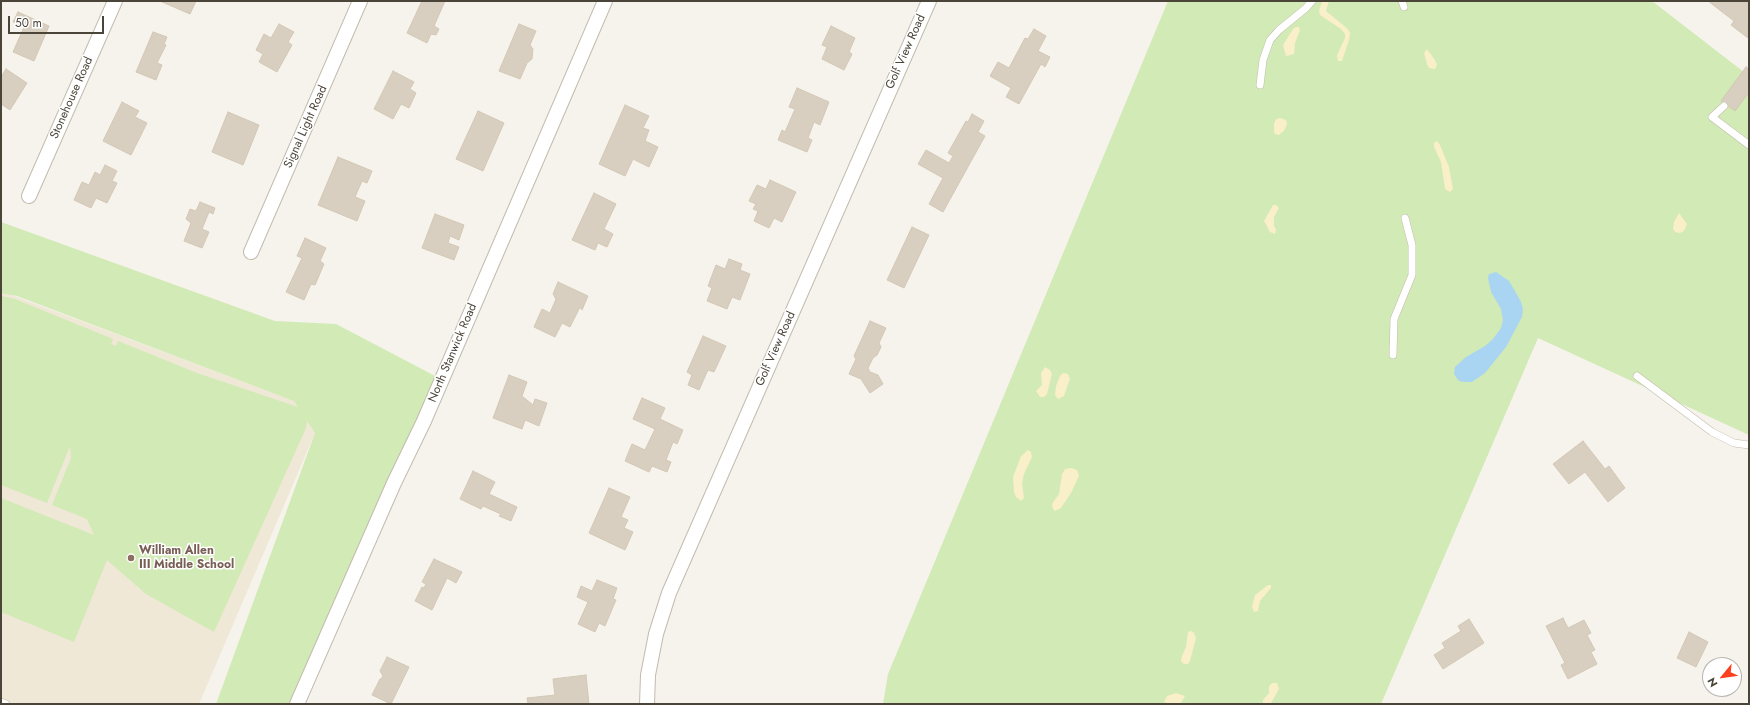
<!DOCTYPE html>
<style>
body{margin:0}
#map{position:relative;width:1750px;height:705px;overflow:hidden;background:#f6f3ec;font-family:Jost,sans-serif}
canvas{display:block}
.frame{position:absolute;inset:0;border:2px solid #4b4439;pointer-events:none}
.north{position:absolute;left:1702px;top:657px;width:40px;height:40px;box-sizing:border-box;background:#fff;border:1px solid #b7b4b0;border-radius:50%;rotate:241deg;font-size:11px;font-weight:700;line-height:16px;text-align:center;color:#4b4439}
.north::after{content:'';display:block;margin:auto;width:14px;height:18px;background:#fc3f1d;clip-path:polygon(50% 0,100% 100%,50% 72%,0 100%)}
.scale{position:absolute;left:8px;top:16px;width:96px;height:18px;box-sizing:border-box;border:2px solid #4b4439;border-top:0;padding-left:5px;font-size:12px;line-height:14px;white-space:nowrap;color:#4b4439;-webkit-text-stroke:3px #fff;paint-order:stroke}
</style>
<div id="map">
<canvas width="1750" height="705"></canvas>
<div class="frame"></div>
<div class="north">N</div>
<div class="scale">50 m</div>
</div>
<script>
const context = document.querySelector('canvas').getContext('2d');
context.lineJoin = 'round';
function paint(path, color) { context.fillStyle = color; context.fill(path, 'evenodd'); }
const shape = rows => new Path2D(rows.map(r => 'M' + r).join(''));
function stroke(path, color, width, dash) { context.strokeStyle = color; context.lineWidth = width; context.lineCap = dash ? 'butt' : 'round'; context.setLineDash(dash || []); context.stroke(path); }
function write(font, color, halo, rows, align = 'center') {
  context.font = font + ' Jost,sans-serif'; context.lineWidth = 3; context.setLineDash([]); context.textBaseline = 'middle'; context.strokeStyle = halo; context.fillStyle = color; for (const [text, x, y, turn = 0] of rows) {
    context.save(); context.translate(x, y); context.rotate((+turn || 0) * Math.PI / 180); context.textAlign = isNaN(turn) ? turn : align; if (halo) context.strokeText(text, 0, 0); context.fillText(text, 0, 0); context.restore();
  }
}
paint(shape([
 [1,291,324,412,199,704,1,704]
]), '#efe8d6');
paint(shape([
 [1168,1,1652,1,1749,76,1749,435,1538,338,1381,704,883,704,888,674],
 [1,222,275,321,336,324,437,377,292,704,216,704,315,433,307,421,306,428,214,632,146,594,107,560,74,642,1,612,1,498,94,535,87,519,52,505,71,458,70,446,47,503,1,485,1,296,15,299,113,339,111,344,116,346,118,341,197,373,298,407,294,401,17,296,1,293]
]), '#d2eab5');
paint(shape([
 [1322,1,1329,1,1326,11,1348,29,1350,33,1349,40,1342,61,1338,61,1337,55,1345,38,1345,34,1341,29,1320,15,1319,11],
 [1296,27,1299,27,1300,30,1295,43,1294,54,1286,56,1283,45,1293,29],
 [1427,49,1435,60,1437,65,1435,69,1429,68,1427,64,1424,53],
 [1280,118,1286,120,1287,124,1284,131,1279,135,1275,134,1274,132,1274,124,1276,119],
 [1437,141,1440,145,1449,167,1453,189,1450,192,1445,189,1441,162,1434,147,1434,143],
 [1273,205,1276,205,1279,208,1274,217,1274,226,1276,229,1275,234,1270,232,1264,221],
 [1679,213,1687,224,1684,231,1680,233,1675,232,1673,229,1674,222],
 [1045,367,1050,370,1052,374,1047,394,1044,397,1040,397,1036,391,1042,385,1041,373],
 [1063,373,1068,374,1070,379,1064,396,1058,399,1055,395,1056,386,1060,376],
 [1028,450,1031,452,1032,457,1024,474,1022,483,1024,498,1021,501,1016,497,1014,492,1013,477,1021,456],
 [1071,468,1077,470,1079,476,1071,493,1061,508,1055,511,1053,509,1052,504,1059,494,1062,474,1065,469],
 [1268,585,1271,585,1271,588,1260,601,1258,611,1254,612,1252,607,1255,595],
 [1191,631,1194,633,1196,638,1190,661,1188,664,1184,664,1181,661,1182,656,1186,647,1188,632],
 [1272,683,1277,683,1279,689,1271,703,1265,704,1263,703,1263,700,1269,693,1269,686],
 [1176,693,1185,696,1181,703,1170,704,1164,702,1167,696]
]), '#f9efc9');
paint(shape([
 [1496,272,1509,281,1515,291,1521,302,1523,309,1522,317,1506,347,1485,373,1472,382,1465,382,1459,381,1454,374,1455,367,1466,357,1485,346,1493,339,1501,328,1503,320,1501,309,1491,292,1488,278,1489,274]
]), '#a9d4f2');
const building = shape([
 [160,1,196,1,190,14,160,1],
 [422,1,445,1,434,26,439,29,436,35,431,34,427,43,407,33,422,1],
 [1708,1,1749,1,1748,38,1731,25,1734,21,1708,1],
 [18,12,49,26,34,61,13,52,24,27,13,22,18,12],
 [279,24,294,32,288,42,292,45,277,72,259,62,263,54,256,50,264,34,271,38,279,24],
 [519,24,536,31,530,45,533,49,532,59,527,63,520,79,499,71,519,24],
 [831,26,855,38,849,52,852,54,844,70,822,59,827,47,822,45,831,26],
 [1034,29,1046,36,1038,51,1050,57,1045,67,1041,64,1019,104,1006,97,1011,88,990,76,998,62,1009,68,1025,38,1028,39,1034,29],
 [153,32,167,37,164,44,166,45,157,63,162,65,156,80,136,72,153,32],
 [1746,67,1749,69,1749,92,1735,111,1721,101,1746,67],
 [6,69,27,83,10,110,1,104,1,77,6,69],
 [393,71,414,82,410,89,416,93,409,108,401,104,393,119,374,109,393,71],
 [797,88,829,102,820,125,814,122,808,138,812,140,807,152,778,140,782,130,785,132,795,109,789,107,797,88],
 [122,102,139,111,135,117,147,123,131,155,103,141,122,102],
 [625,105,649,116,643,128,649,130,645,141,658,147,649,167,633,159,625,176,599,164,625,105],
 [478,111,504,123,483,171,456,159,478,111],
 [228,112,259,125,243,165,212,152,228,112],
 [972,114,984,121,978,132,985,136,943,212,929,204,943,178,918,164,926,150,949,163,953,156,948,153,966,121,968,122,972,114],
 [338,157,372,171,367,183,362,181,355,197,365,201,357,221,318,205,338,157],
 [105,165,117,171,112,181,117,183,107,203,96,198,91,208,74,200,82,182,89,185,95,172,100,175,105,165],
 [770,180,796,192,782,222,774,218,769,228,754,221,758,211,753,209,756,204,749,201,757,185,766,189,770,180],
 [594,193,616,204,604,229,613,234,607,247,598,243,595,250,572,240,594,193],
 [200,202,215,208,213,214,209,212,202,229,209,232,202,248,184,241,191,223,186,219,190,209,196,211,200,202],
 [435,214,464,225,459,240,450,236,448,243,459,247,454,260,422,248,435,214],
 [912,227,929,235,904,288,887,280,912,227],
 [305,238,326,248,320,261,324,264,315,285,311,284,304,300,286,292,302,258,297,256,305,238],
 [729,259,742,264,740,270,750,274,740,300,732,297,727,309,707,301,712,288,708,286,716,265,725,269,729,259],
 [558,282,588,296,582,310,580,307,570,327,562,323,555,337,534,327,542,309,550,313,556,299,553,294,558,282],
 [870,321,886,328,879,343,881,347,877,355,873,358,868,368,870,372,878,375,883,384,870,393,861,379,849,374,856,359,854,356,870,321],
 [703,336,726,346,714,372,708,370,699,390,688,385,692,375,687,372,703,336],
 [509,375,527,382,522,396,533,405,535,399,547,403,539,426,525,420,522,429,493,418,509,375],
 [642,398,665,408,660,419,683,430,677,444,673,442,666,460,671,462,667,472,652,466,649,472,625,461,632,444,645,450,655,429,633,419,642,398],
 [1583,441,1605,469,1609,466,1625,488,1608,502,1585,472,1569,484,1553,464,1583,441],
 [473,471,495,482,489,494,517,507,511,521,499,516,501,514,483,506,481,509,460,499,473,471],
 [609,488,630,497,621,517,628,520,624,528,633,532,625,550,589,533,609,488],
 [434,559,462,572,456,583,447,578,432,610,415,601,422,587,424,588,426,584,422,582,434,559],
 [597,580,617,588,613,599,616,600,605,626,599,623,595,632,578,624,588,602,577,597,581,586,592,591,597,580],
 [1563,618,1568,628,1584,620,1591,633,1587,635,1595,650,1591,652,1597,664,1568,679,1561,665,1565,663,1546,626,1563,618],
 [1469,619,1484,643,1443,669,1434,655,1445,648,1442,643,1461,631,1458,626,1469,619],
 [1689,632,1708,642,1696,667,1677,658,1689,632],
 [387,657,409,667,391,704,372,695,380,679,381,679,383,676,380,671,387,657],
 [586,675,589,704,528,704,527,698,555,695,553,679,586,675]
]);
paint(building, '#d8cfc1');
stroke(building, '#d3c7b4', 1);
const lane = shape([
 [1402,1,1404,7],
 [1260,85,1263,60,1270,40,1279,30,1306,8,1312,1],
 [1724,106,1712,117,1749,145],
 [1393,355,1394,319,1412,275,1412,245,1405,218],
 [1637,376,1712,432,1734,443,1749,445],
 [1,702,6,704]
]);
const street = shape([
 [29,196,115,1],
 [251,252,360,1],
 [297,704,394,483,424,421,605,1],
 [647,704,648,675,656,634,669,593,929,1]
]);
stroke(lane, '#c2bbae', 8);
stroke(street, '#c2bbae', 16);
stroke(lane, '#fff', 7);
stroke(street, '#fff', 14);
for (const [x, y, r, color] of [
 [131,558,4,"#8d6e63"]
]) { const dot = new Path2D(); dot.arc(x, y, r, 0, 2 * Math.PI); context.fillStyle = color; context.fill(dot); stroke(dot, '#fff', 1.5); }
write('12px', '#4b4439', '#fff', [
 ["Golf View Road",906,52,-66],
 ["Stonehouse Road",72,98,-66],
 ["Signal Light Road",306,127,-66],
 ["Golf View Road",776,349,-66],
 ["North Stanwick Road",453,353,-67]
]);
write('bold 12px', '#785e54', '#fff', [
 ["William Allen",139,551],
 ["III Middle School",139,565]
], 'left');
</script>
